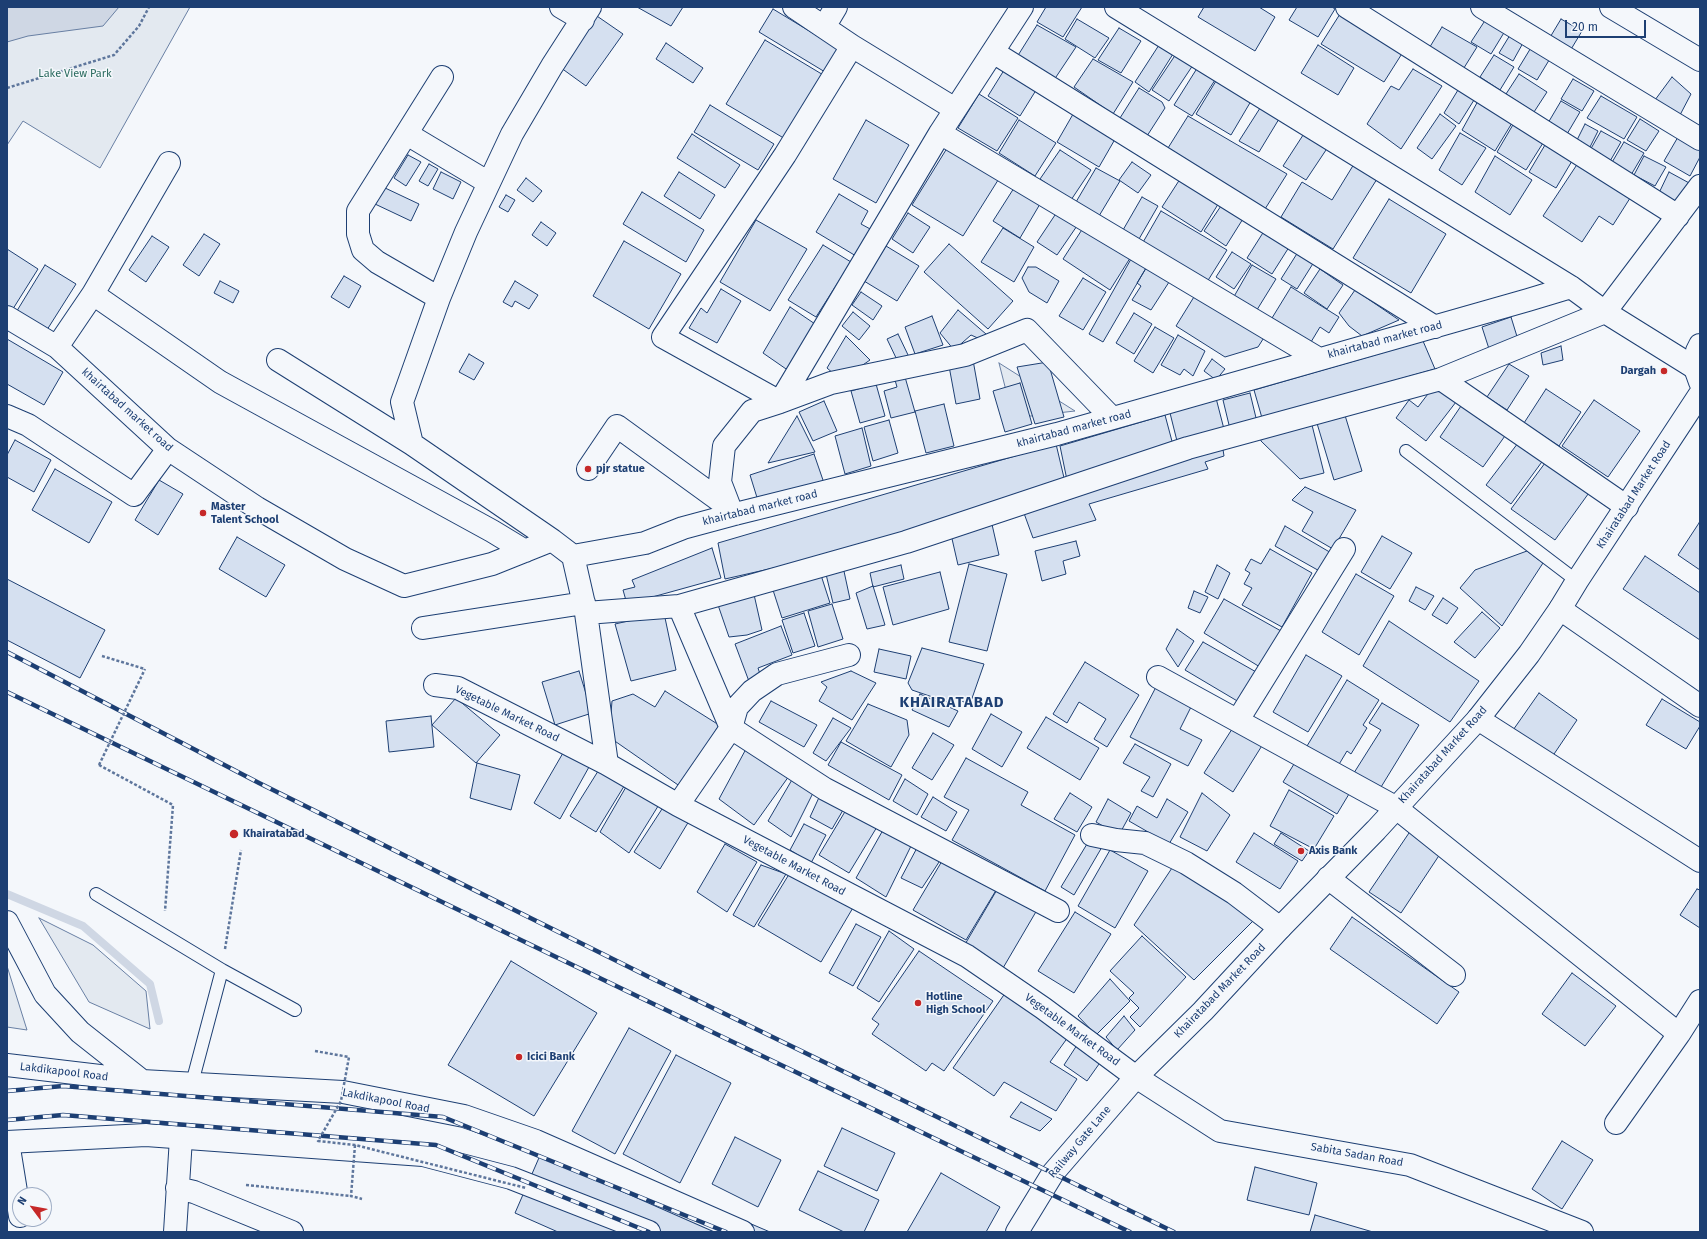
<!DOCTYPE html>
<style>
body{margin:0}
#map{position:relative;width:1707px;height:1239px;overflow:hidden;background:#f4f7fb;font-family:"Fira Sans",sans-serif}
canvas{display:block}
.frame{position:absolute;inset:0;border:8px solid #1d3f73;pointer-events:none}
.north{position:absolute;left:12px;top:1187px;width:40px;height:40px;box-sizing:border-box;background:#f4f7fb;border:1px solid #9eadc5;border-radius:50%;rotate:302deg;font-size:11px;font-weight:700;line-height:16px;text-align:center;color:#1d3f73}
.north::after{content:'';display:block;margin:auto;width:14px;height:18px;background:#c62828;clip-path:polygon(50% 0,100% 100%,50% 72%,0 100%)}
.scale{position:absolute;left:1565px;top:20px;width:81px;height:18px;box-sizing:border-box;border:2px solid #1d3f73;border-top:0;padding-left:5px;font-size:12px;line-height:14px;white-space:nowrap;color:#1d3f73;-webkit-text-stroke:3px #f4f7fb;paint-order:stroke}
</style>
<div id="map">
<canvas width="1707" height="1239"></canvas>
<div class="frame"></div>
<div class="north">N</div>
<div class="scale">20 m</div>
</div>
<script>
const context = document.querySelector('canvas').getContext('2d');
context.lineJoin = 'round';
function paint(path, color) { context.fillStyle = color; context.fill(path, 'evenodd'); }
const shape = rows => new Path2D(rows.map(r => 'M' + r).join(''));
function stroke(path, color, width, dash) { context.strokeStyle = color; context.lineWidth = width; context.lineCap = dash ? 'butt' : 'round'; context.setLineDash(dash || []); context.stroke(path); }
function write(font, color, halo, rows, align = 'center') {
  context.font = font + ' "Fira Sans",sans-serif'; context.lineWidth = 3; context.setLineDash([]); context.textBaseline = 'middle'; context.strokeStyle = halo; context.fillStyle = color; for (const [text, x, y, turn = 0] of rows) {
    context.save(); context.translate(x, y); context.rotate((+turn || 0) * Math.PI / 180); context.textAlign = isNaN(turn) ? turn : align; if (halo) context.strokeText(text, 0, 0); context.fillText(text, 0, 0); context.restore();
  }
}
const green = shape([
 [7,7,190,7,100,168,23,121,7,145,7,7],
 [999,363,1075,411,1013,418,999,363],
 [39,918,93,945,146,991,150,1029,89,1002,39,918],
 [7,966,27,1030,7,1027,7,966]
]);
paint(green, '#e3e9f0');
stroke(green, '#687fa3', 1);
const water = shape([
 [7,7,119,7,103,26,28,36,7,42,7,7]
]);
paint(water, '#cfd7e4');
stroke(water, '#687fa3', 1);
stroke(shape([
 [7,894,83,926,150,984,159,1021]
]), '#cfd7e4', 8);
const building = shape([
 [637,7,683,7,671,26,637,7],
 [1046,7,1082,7,1063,37,1037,22,1046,7],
 [1204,7,1259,7,1275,17,1255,51,1198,17,1204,7],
 [1297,7,1332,7,1335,9,1318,37,1289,20,1297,7],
 [773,9,844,52,830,75,759,32,773,9],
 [594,14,623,34,586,86,557,65,594,14],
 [1340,14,1403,52,1384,82,1321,44,1340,14],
 [1077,19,1109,38,1095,58,1065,39,1077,19],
 [1486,19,1505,31,1491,54,1471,42,1486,19],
 [1561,19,1582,31,1570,51,1549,39,1561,19],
 [1037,25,1076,47,1054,80,1017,57,1037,25],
 [1442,27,1477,47,1462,71,1428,50,1442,27],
 [1119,28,1141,41,1121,73,1098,60,1119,28],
 [1510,35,1523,43,1513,61,1499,53,1510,35],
 [765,40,825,76,787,140,726,104,765,40],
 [666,43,703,68,693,83,656,59,666,43],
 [1159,45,1173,54,1149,92,1135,82,1159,45],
 [1318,45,1354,68,1338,95,1301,73,1318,45],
 [1532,46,1551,57,1537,80,1518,69,1532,46],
 [1178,51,1195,62,1169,101,1152,90,1178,51],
 [1494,55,1514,67,1500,90,1480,77,1494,55],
 [1093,59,1133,82,1113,114,1074,87,1093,59],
 [1201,62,1215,80,1192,116,1174,105,1201,62],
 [1006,67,1038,87,1020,116,988,96,1006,67],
 [1413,69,1442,86,1401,149,1367,124,1391,86,1399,90,1413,69],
 [1519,74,1547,92,1534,112,1506,94,1519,74],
 [1219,76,1254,96,1231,135,1196,114,1219,76],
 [1672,77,1691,94,1680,115,1655,100,1672,77],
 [1573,79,1594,91,1582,111,1561,99,1573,79],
 [1139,88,1162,102,1165,108,1147,136,1120,118,1139,88],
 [1458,90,1474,100,1459,124,1444,113,1458,90],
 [979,94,1018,118,997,151,958,128,979,94],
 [1601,96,1637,117,1624,139,1587,118,1601,96],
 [1478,101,1512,123,1495,151,1462,130,1478,101],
 [1561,101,1580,112,1567,134,1548,123,1561,101],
 [710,105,774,144,758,170,694,132,710,105],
 [1262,105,1282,114,1259,152,1239,141,1262,105],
 [1076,109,1118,134,1099,167,1057,142,1076,109],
 [1440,114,1456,126,1432,159,1417,148,1440,114],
 [1188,116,1287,174,1265,209,1168,148,1188,116],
 [1640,119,1659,131,1646,151,1627,140,1640,119],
 [866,120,909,145,876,203,833,179,866,120],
 [1019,120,1056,143,1035,176,999,153,1019,120],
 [1514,123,1543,143,1526,170,1497,152,1514,123],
 [1585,124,1598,131,1589,149,1576,142,1585,124],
 [1307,129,1330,144,1306,180,1283,166,1307,129],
 [1601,131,1621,142,1609,163,1589,152,1601,131],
 [1460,133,1486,148,1462,185,1439,170,1460,133],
 [692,134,740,165,725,188,677,158,692,134],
 [1678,137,1700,150,1700,157,1690,176,1664,161,1678,137],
 [1624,142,1644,153,1631,175,1611,164,1624,142],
 [949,145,1000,177,963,236,912,205,949,145],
 [1545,145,1572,161,1556,188,1529,172,1545,145],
 [1060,150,1091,170,1071,200,1040,179,1060,150],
 [408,155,421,162,406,186,394,178,408,155],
 [1495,156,1532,180,1510,215,1475,192,1495,156],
 [1644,156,1666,167,1655,186,1634,175,1644,156],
 [1580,160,1632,195,1613,225,1599,216,1582,242,1543,216,1580,160],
 [1132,162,1151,175,1138,193,1119,180,1132,162],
 [429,164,438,169,428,186,419,181,429,164],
 [1354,164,1377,179,1333,249,1281,217,1302,182,1332,200,1354,164],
 [1096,168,1120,181,1099,216,1076,202,1096,168],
 [441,172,461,182,453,199,433,189,441,172],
 [679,172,715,195,700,219,664,196,679,172],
 [1669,172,1691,184,1679,206,1658,195,1669,172],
 [1182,176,1220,201,1201,232,1162,207,1182,176],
 [526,178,542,191,533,202,517,190,526,178],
 [383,187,419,204,411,221,375,204,383,187],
 [1014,188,1040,204,1020,238,993,221,1014,188],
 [642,192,704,230,686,262,623,224,642,192],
 [839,194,868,211,861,224,872,230,856,256,816,232,839,194],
 [506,195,515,200,508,212,499,207,506,195],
 [1142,197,1158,206,1139,239,1123,230,1142,197],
 [1389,199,1446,234,1411,293,1353,258,1389,199],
 [1225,200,1246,214,1226,246,1204,231,1225,200],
 [1059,209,1079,223,1057,255,1037,242,1059,209],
 [1161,211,1227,250,1207,282,1142,244,1161,211],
 [908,213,930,227,913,253,892,239,908,213],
 [756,220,807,249,770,311,720,282,756,220],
 [541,222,556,233,547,246,532,235,541,222],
 [1085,225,1132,255,1110,290,1063,259,1085,225],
 [1003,228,1034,247,1014,282,981,262,1003,228],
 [1266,228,1291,244,1272,274,1247,258,1266,228],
 [204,234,220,244,199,276,183,265,204,234],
 [152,236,169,247,146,282,129,270,152,236],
 [624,241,681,274,649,329,593,296,624,241],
 [949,244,1013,301,988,329,924,272,949,244],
 [823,245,851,262,816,317,788,300,823,245],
 [886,246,919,266,897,301,864,281,886,246],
 [7,249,38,269,11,312,7,310,7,249],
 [1232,252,1251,264,1234,289,1216,277,1232,252],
 [1298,252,1314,262,1297,289,1281,279,1298,252],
 [1131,259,1146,268,1103,342,1089,334,1131,259],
 [45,265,76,284,45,333,15,314,45,265],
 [1148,265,1171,279,1151,310,1132,300,1141,286,1137,283,1148,265],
 [1252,265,1276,279,1255,313,1232,300,1252,265],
 [1028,267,1036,267,1059,281,1047,303,1029,292,1022,278,1028,267],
 [1320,269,1343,285,1327,309,1304,293,1320,269],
 [344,276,361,286,349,308,331,297,344,276],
 [1083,278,1106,292,1083,330,1059,316,1083,278],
 [220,281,239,291,233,303,214,293,220,281],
 [515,281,538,295,529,309,515,301,512,307,503,302,515,281],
 [1291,287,1339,317,1329,333,1320,327,1311,342,1272,318,1291,287],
 [721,289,741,301,717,343,689,328,701,308,707,313,721,289],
 [1355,290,1399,320,1362,336,1349,326,1339,313,1355,290],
 [861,292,882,306,873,320,852,305,861,292],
 [1197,292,1265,336,1258,347,1225,357,1176,326,1197,292],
 [790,307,818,326,789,371,763,353,790,307],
 [958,310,986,334,980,339,971,335,954,350,940,333,958,310],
 [853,312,870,326,859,340,842,326,853,312],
 [1134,313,1152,324,1134,354,1116,343,1134,313],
 [932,316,943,345,915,354,905,327,932,316],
 [1511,317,1519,343,1490,352,1482,327,1511,317],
 [1155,327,1174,338,1153,373,1134,361,1155,327],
 [898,334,909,357,898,362,887,339,898,334],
 [1178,335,1205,351,1193,376,1184,369,1180,375,1161,365,1178,335],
 [846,336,870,360,841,380,827,368,846,336],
 [7,339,63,372,44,405,7,384,7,339],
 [1423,341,1435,369,1262,418,1254,390,1423,341],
 [1561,346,1563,360,1543,365,1541,353,1561,346],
 [469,354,484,363,474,380,459,372,469,354],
 [1212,359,1225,369,1216,380,1204,371,1212,359],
 [973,360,980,399,956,404,949,366,973,360],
 [1048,362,1064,417,1035,424,1017,367,1048,362],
 [1509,364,1529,376,1507,410,1487,397,1509,364],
 [905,377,915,412,891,418,884,391,897,387,895,380,905,377],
 [1020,383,1032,424,1005,432,993,391,1020,383],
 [876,384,885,416,860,423,851,391,876,384],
 [1434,386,1456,402,1426,441,1396,418,1409,400,1418,407,1434,386],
 [1546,389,1581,412,1559,446,1524,423,1546,389],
 [1250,393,1257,422,1230,429,1223,400,1250,393],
 [1216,398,1225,433,1178,445,1169,409,1216,398],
 [1594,400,1640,431,1608,477,1562,446,1594,400],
 [824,401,837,431,813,441,799,412,824,401],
 [1463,403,1507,433,1483,467,1440,437,1463,403],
 [944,404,954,446,926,453,915,411,944,404],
 [1344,412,1362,471,1334,480,1316,420,1344,412],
 [1165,415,1173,445,1068,485,1060,446,1165,415],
 [797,416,815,452,768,463,797,416],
 [889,420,898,453,873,461,864,427,889,420],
 [1311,421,1324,473,1300,479,1261,441,1259,433,1311,421],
 [862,428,871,466,845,474,835,436,862,428],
 [15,440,51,460,34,492,7,477,7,455,15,440],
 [1222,443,1224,456,1205,462,1208,469,1089,504,1096,520,1033,538,1021,505,1222,443],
 [1518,443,1544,459,1511,504,1486,485,1518,443],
 [1056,444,1065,482,897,540,725,579,718,543,1056,444],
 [814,454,824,483,759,504,750,475,814,454],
 [1548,459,1591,490,1555,540,1511,509,1548,459],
 [55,469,112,502,89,543,32,510,55,469],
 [159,480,183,494,158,535,135,520,159,480],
 [1305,487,1356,510,1333,549,1302,531,1313,512,1292,500,1305,487],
 [991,520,999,555,958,565,950,530,991,520],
 [1699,523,1700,524,1700,570,1678,555,1699,523],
 [1285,526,1333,554,1323,573,1275,546,1285,526],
 [1382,536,1412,553,1390,589,1361,572,1382,536],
 [237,537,285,565,266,597,219,569,237,537],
 [1076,541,1080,556,1063,561,1066,574,1042,581,1035,551,1076,541],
 [712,548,721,578,627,604,623,590,635,587,632,580,712,548],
 [1270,549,1312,573,1282,627,1242,605,1252,588,1244,584,1250,573,1245,570,1251,559,1261,564,1270,549],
 [1527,551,1543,563,1502,626,1460,588,1475,570,1527,551],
 [1645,556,1700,593,1700,640,1623,589,1645,556],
 [842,562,850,599,833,603,824,566,842,562],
 [969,564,1007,574,987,651,949,642,969,564],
 [901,565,904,579,873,587,870,573,901,565],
 [1217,565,1230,573,1218,599,1205,592,1217,565],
 [820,572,830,603,782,618,772,587,820,572],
 [940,572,949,609,893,625,883,587,940,572],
 [1356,574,1394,596,1359,655,1322,632,1356,574],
 [7,579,105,630,80,678,7,640,7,579],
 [873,586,885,625,867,629,856,593,873,586],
 [1416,587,1434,596,1425,610,1409,601,1416,587],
 [753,590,762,630,747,635,729,637,717,602,753,590],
 [1194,591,1208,597,1200,613,1188,608,1194,591],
 [1443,598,1458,608,1447,624,1432,615,1443,598],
 [1224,599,1281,631,1260,667,1204,633,1224,599],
 [832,604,843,639,818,647,808,611,832,604],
 [1482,612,1500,628,1475,658,1454,642,1482,612],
 [664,613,676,670,631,681,615,624,664,613],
 [804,613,815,646,793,653,782,620,804,613],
 [1389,621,1479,681,1450,722,1363,666,1389,621],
 [781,626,792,655,758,668,762,680,750,684,735,644,781,626],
 [1177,629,1194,641,1178,667,1166,649,1177,629],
 [1203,642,1258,673,1239,702,1185,670,1203,642],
 [922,648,984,664,970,704,952,698,950,703,912,690,908,683,922,648],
 [879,649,911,656,906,679,874,672,879,649],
 [1306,655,1342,676,1308,732,1273,712,1306,655],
 [1085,662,1139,695,1107,747,1094,739,1106,719,1079,702,1067,723,1053,714,1085,662],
 [579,671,592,713,555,725,542,682,579,671],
 [851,671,876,683,852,720,819,701,827,687,821,682,851,671],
 [1347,680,1379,700,1363,725,1367,728,1351,754,1347,751,1338,766,1307,746,1347,680],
 [1156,687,1192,705,1180,729,1202,740,1188,766,1130,737,1156,687],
 [665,691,719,725,681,787,609,737,612,701,633,694,655,707,665,691],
 [1539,693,1577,720,1550,760,1511,733,1539,693],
 [920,694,958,711,949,727,912,710,920,694],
 [456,698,500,735,476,763,432,725,456,698],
 [1662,699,1700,722,1700,726,1686,749,1646,725,1662,699],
 [771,701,817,725,804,747,759,722,771,701],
 [1382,703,1419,725,1378,792,1352,776,1381,730,1369,723,1382,703],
 [868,704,907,720,909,735,891,767,846,741,868,704],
 [991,714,1022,732,1002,767,972,749,991,714],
 [431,716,434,747,389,752,386,721,431,716],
 [1046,717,1099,748,1080,780,1027,748,1046,717],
 [833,718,851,728,826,761,813,753,833,718],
 [1234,726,1263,744,1233,792,1204,773,1234,726],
 [933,733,954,745,932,780,912,768,933,733],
 [841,742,902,775,889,800,828,765,841,742],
 [1135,744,1171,764,1153,797,1141,791,1150,777,1123,763,1135,744],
 [746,749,789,776,754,825,719,799,746,749],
 [563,753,589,767,560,819,534,803,563,753],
 [966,758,1028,792,1021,805,1075,835,1045,891,952,840,969,810,944,797,966,758],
 [477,763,520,775,511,810,470,798,477,763],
 [1294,764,1352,789,1337,814,1283,782,1294,764],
 [600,768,626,783,596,832,570,816,600,768],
 [793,778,815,789,791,837,768,821,793,778],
 [905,779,928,794,917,815,893,801,905,779],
 [626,787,660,803,629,853,600,832,626,787],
 [1289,790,1334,816,1314,849,1270,826,1289,790],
 [822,791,846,805,832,829,810,817,822,791],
 [1070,793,1092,807,1077,832,1054,819,1070,793],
 [1202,793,1230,815,1207,851,1180,837,1202,793],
 [933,797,957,812,946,831,921,817,933,797],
 [1108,799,1131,813,1119,835,1096,822,1108,799],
 [1167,799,1188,812,1169,844,1129,821,1137,806,1157,818,1167,799],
 [849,805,880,822,849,873,819,855,849,805],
 [662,809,689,821,660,869,634,852,662,809],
 [804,824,826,835,811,863,790,850,804,824],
 [883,830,911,846,886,897,856,878,883,830],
 [1411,830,1442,851,1401,913,1369,892,1411,830],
 [1254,833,1298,861,1280,889,1236,862,1254,833],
 [1281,833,1309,851,1302,861,1274,844,1281,833],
 [1090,839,1102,847,1074,895,1061,887,1090,839],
 [725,844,757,862,727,912,697,892,725,844],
 [918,846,941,859,922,888,901,878,918,846],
 [1110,850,1148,871,1115,928,1078,906,1110,850],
 [945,856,998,887,966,940,913,910,945,856],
 [1176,862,1256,918,1194,980,1134,925,1176,862],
 [761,865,786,874,754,927,733,915,761,865],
 [791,871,854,906,821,962,758,925,791,871],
 [998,888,1037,910,1003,968,964,946,998,888],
 [1697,889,1700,890,1700,928,1680,915,1697,889],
 [1075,912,1111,934,1074,993,1038,971,1075,912],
 [1352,917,1459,992,1437,1024,1330,949,1352,917],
 [856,924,881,937,853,986,829,973,856,924],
 [889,931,914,949,879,1002,857,988,889,931],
 [1142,936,1186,977,1140,1027,1130,1017,1139,1008,1129,998,1134,993,1110,971,1142,936],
 [919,951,993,1001,944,1071,932,1063,926,1071,872,1034,879,1024,872,1019,919,951],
 [511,961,597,1013,534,1116,448,1065,511,961],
 [1572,973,1616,1006,1585,1046,1542,1014,1572,973],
 [1110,979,1130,1001,1096,1035,1078,1016,1110,979],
 [1008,989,1071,1033,1050,1062,1077,1079,1056,1111,1004,1082,994,1096,953,1068,1008,989],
 [1124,1016,1135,1030,1117,1050,1106,1037,1124,1016],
 [629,1028,671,1051,615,1154,572,1131,629,1028],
 [1079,1042,1104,1057,1087,1081,1064,1065,1079,1042],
 [676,1055,731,1083,680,1183,623,1154,676,1055],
 [1021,1102,1052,1119,1040,1131,1010,1117,1021,1102],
 [842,1128,895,1153,877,1191,824,1166,842,1128],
 [548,1137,770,1232,558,1232,515,1213,548,1137],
 [735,1137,781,1160,758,1207,712,1184,735,1137],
 [1562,1141,1593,1160,1562,1209,1532,1189,1562,1141],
 [1255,1167,1317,1183,1309,1215,1247,1200,1255,1167],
 [818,1171,879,1200,864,1232,844,1232,799,1210,818,1171],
 [941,1173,1000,1207,986,1232,907,1232,941,1173],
 [1315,1215,1373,1232,1310,1232,1315,1215]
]);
paint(building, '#d5e0f0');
stroke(building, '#1d3f73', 1);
const service = shape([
 [1406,451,1577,581],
 [96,894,222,970],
 [192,1083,222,970,295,1010]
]);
const minor = shape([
 [561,7,583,20],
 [794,7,852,46,955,109],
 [1116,7,1571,287,1605,312,1695,368],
 [1347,7,1678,216],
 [1482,7,1700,139],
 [1611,7,1700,60],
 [824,27,836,7],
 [852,46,785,155,663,337,780,402,831,383,965,355,1027,330,1112,418],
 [993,52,1435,327],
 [940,133,1319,359],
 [407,134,489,183],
 [93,294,220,382,492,531,525,551],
 [439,298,377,262,363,250,358,234,358,211,442,77],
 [7,317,57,347,168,449,257,508,345,559,404,586,492,564,552,540,573,556,586,613,607,764],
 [57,347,93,294,169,163],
 [278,360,412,444,552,540],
 [1441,379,1627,507],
 [7,416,28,425,134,495,168,449],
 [412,444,402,402,439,298,466,232,512,134,552,66,590,7],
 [588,469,617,426,730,508],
 [735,514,730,508,720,482,724,446,752,411,780,402,940,133,1022,7],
 [573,556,645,543,683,528,735,514,1057,434,1528,300,1571,287],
 [679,606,731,728,825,789,1058,911],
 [1560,609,1700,706],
 [586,613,679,606,906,542,1188,448,1441,379,1605,312,1700,186],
 [423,628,584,603],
 [1158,677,1395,807,1679,1034],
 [435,685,458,688,607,764,678,805,967,956,1043,1008,1136,1077,1220,1131,1410,1165,1582,1232],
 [1478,719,1700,861],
 [1238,720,1344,549],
 [678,805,731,728,737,707,752,691,777,674,849,655],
 [1092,835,1116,840,1145,843,1186,863,1234,893,1280,928],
 [1328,878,1454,975],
 [1616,1123,1679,1034,1700,1001],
 [8,1142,20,1216],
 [177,1188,194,1192,292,1232],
 [175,1232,181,1138]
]);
const tertiary = shape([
 [1700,345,1697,351,1695,368,1700,382],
 [1017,1232,1053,1173,1136,1077,1203,1011,1280,928,1376,830,1478,719,1529,654,1560,609,1577,581,1700,394]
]);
const trunk = shape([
 [7,922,45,994,80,1032,142,1081],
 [7,1065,142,1081,343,1092,464,1116,536,1141,743,1232],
 [7,1142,146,1135,423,1155,511,1178,649,1232]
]);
stroke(service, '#1d3f73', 14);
stroke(minor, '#1d3f73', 24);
stroke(tertiary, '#1d3f73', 24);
stroke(trunk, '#1d3f73', 24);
stroke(shape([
 [7,88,114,55,139,26,149,7],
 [102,656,145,669],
 [99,765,173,805,165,911],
 [225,949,241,850],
 [246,1185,351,1196]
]), '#5e769c', 2.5, [3, 2]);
stroke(service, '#f4f7fb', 12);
stroke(minor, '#f4f7fb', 22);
stroke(tertiary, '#f4f7fb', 22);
stroke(trunk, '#f4f7fb', 22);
const rail = shape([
 [7,652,259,783,649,977,1174,1232],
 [7,692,639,997,1130,1232],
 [7,1091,63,1086,443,1117,726,1232],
 [7,1120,63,1115,436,1145,649,1232]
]);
stroke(rail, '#1d3f73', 4.5);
stroke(rail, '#f4f7fb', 3, [9]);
stroke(shape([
 [99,765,145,669],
 [315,1051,349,1057,341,1101,318,1141,355,1145,526,1188],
 [355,1145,351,1196,362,1199]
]), '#5e769c', 2.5, [3, 2]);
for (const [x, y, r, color] of [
 [1664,371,4,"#c62828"],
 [588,469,4,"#c62828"],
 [203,513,4,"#c62828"],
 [234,834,5,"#c62828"],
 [1301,851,4,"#c62828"],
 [918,1003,4,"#c62828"],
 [519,1057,4,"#c62828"]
]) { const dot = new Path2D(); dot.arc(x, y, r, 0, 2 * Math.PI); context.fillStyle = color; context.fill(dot); stroke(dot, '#f4f7fb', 1.5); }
write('11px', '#2c6c60', '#f4f7fb', [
 ["Lake View Park",75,74]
]);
write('11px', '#1d3f73', '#f4f7fb', [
 ["khairtabad market road",1385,340,-15],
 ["khairtabad market road",127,410,42],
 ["khairtabad market road",1074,429,-15],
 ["Khairatabad Market Road",1634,495,-57],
 ["khairtabad market road",760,508,-14],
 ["Vegetable Market Road",507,714,26],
 ["Khairatabad Market Road",1443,755,-48],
 ["Vegetable Market Road",794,866,28],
 ["Khairatabad Market Road",1220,991,-46],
 ["Vegetable Market Road",1072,1030,36],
 ["Lakdikapool Road",64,1072,7],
 ["Lakdikapool Road",386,1101,11],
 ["Railway Gate Lane",1080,1142,-50],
 ["Sabita Sadan Road",1357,1155,10]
]);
write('bold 11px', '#1d3f73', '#f4f7fb', [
 ["Dargah",1656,371,"right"],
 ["pjr statue",596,469],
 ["Master",211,507],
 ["Talent School",211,520],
 ["Khairatabad",243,834],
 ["Axis Bank",1309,851],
 ["Hotline",926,997],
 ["High School",926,1010],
 ["Icici Bank",527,1057]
], 'left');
context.letterSpacing = '1px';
write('bold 15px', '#1d3f73', '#f4f7fb', [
 ["KHAIRATABAD",952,703]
]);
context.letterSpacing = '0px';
</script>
